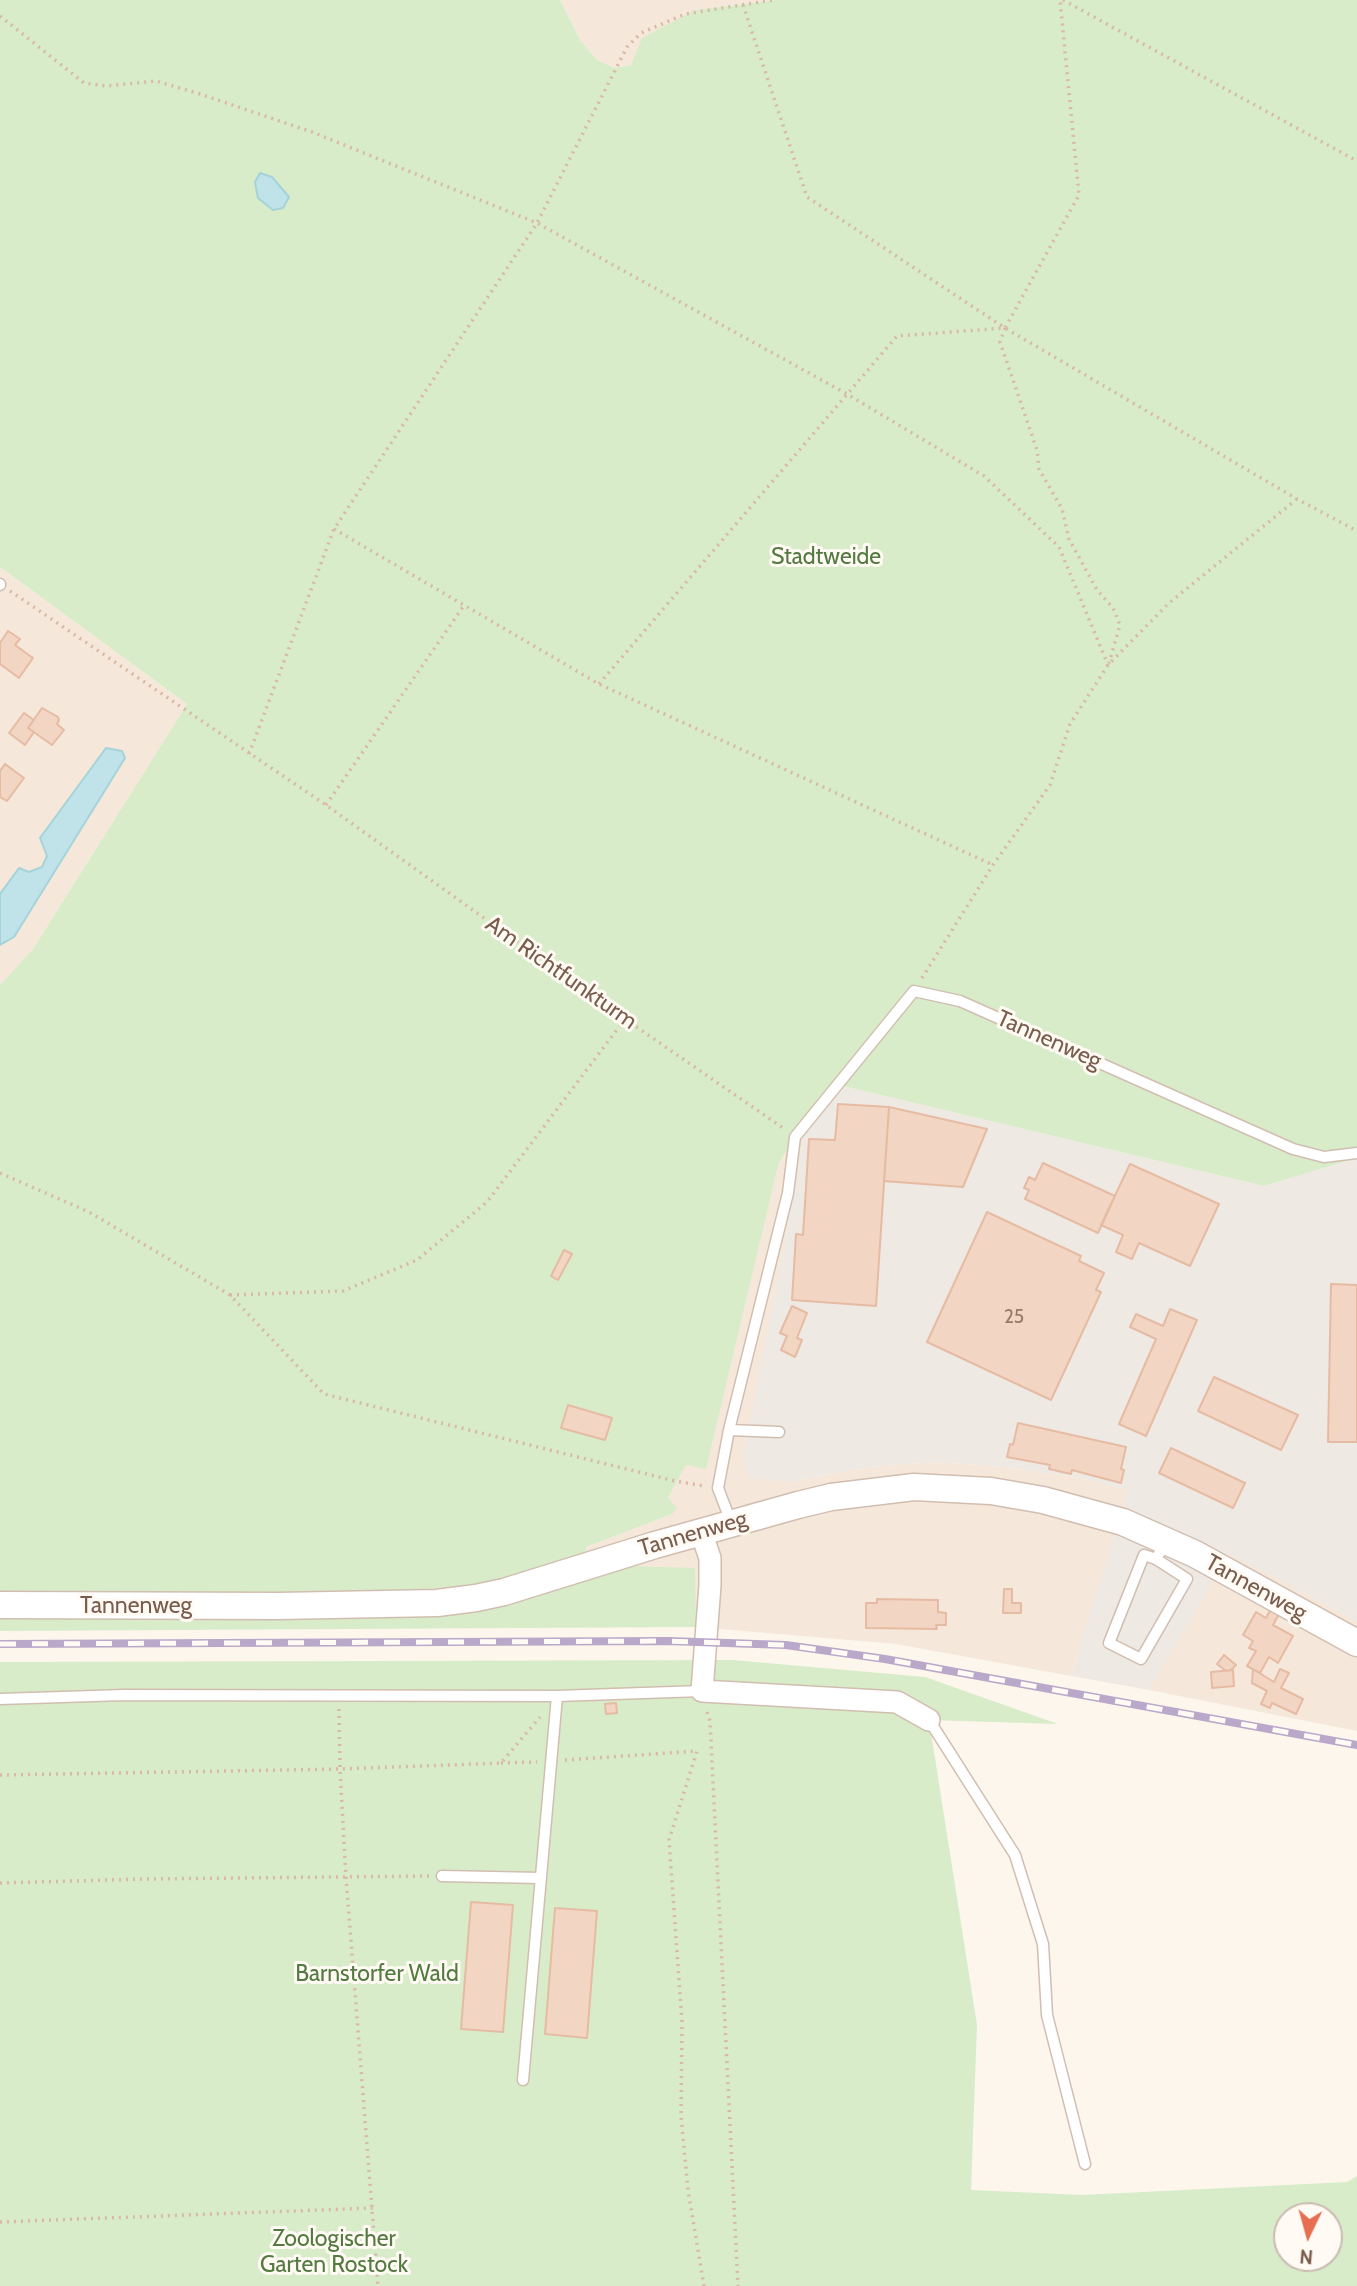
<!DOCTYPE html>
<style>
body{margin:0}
#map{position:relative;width:1357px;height:2286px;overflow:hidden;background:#fdf6ec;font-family:Cabin,sans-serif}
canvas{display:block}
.north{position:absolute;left:1273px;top:2202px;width:70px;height:70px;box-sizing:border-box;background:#fffaf3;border:2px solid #cabbb1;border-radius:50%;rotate:185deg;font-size:19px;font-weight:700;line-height:28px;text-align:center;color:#7a5c4d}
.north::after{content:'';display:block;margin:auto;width:24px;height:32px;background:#e76f51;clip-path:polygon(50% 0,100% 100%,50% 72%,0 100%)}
</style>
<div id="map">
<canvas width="1357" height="2286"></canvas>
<div class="north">N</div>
</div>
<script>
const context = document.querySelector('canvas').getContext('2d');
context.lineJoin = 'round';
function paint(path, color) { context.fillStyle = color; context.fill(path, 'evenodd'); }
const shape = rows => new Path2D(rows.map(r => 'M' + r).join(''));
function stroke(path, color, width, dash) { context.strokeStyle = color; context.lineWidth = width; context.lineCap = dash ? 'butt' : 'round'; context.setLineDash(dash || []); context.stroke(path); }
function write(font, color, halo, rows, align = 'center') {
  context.font = font + ' Cabin,sans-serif'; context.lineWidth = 6; context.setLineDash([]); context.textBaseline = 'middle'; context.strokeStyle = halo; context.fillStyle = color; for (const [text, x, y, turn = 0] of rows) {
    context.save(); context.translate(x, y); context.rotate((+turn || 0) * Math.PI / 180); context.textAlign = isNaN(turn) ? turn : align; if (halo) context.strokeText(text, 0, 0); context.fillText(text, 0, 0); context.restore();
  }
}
paint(shape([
 [560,0,775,0,695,10,630,65,615,68,597,60,580,40],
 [0,567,187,704,33,949,0,985],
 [807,1125,753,1410,787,1482,872,1467,935,1462,1005,1467,1076,1477,1129,1490,1071,1676,896,1644,696,1627,590,1565,586,1547,672,1514,668,1498,686,1465,509,1346,779,1164,795,1137],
 [1229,1553,1357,1621,1357,1731,1149,1690]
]), '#f5e8da');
paint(shape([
 [843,1086,1264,1186,1357,1158,1357,1621,1229,1554,1149,1690,1071,1676,1128,1490,1076,1477,1005,1467,935,1462,872,1467,787,1482,748,1478,744,1454,807,1125]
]), '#efe9e4');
paint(shape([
 [0,0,560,0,580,40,597,60,615,68,631,65,642,38,695,10,775,0,1357,0,1357,1158,1264,1186,843,1086,795,1137,778,1165,706,1469,686,1465,668,1498,677,1508,672,1514,586,1547,590,1565,695,1568,696,1627,0,1631,0,985,33,949,187,704,0,567],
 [733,1660,925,1677,1058,1724,929,1720,977,2025,971,2190,1082,2195,1347,2182,1357,2176,1357,2286,0,2286,0,1662],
 [1287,2216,1329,2216,1329,2258,1287,2258]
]), '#d8ecc9');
const water = shape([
 [260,173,272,177,289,197,283,208,273,210,258,198,255,182,260,173],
 [106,748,122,751,125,758,14,937,0,945,0,894,19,868,29,872,42,867,47,856,40,838,106,748]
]);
paint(water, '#bfe3e8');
stroke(water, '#a5d3da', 2);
const building = shape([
 [8,631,20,639,15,645,33,658,19,678,0,664,0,643,8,631],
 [42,708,58,717,59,720,57,724,64,730,52,745,28,728,42,708],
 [24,713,34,720,28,728,34,732,25,745,9,733,24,713],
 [5,764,24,778,7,801,0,797,0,771,5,764],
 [838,1104,889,1107,876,1306,792,1300,796,1234,803,1235,809,1139,835,1140,838,1104],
 [889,1107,987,1129,963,1187,884,1181,889,1107],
 [1043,1163,1115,1196,1098,1233,1025,1199,1029,1190,1024,1188,1029,1177,1035,1180,1043,1163],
 [1130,1164,1219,1204,1190,1266,1139,1243,1132,1259,1116,1252,1123,1235,1101,1225,1130,1164],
 [987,1212,1081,1256,1079,1261,1104,1273,1096,1290,1101,1292,1051,1400,927,1342,987,1212],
 [564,1250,572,1254,558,1280,551,1276,564,1250],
 [1331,1284,1357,1285,1357,1442,1328,1442,1331,1284],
 [792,1306,807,1313,797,1338,802,1340,795,1357,781,1350,787,1336,780,1333,792,1306],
 [1170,1309,1197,1320,1146,1436,1119,1424,1156,1339,1130,1327,1136,1314,1163,1326,1170,1309],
 [1214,1377,1298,1415,1281,1450,1198,1411,1214,1377],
 [568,1405,612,1418,605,1440,561,1428,568,1405],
 [1018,1423,1126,1447,1121,1469,1124,1470,1121,1483,1072,1470,1071,1474,1049,1469,1050,1465,1007,1457,1010,1444,1013,1445,1018,1423],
 [1171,1448,1245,1483,1233,1508,1159,1473,1171,1448],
 [1004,1589,1012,1589,1012,1603,1021,1603,1021,1613,1003,1613,1004,1589],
 [877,1599,938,1600,938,1612,946,1613,946,1625,936,1625,937,1629,866,1628,866,1603,877,1603,877,1599],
 [1271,1609,1279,1614,1273,1625,1293,1636,1278,1663,1269,1657,1260,1673,1247,1666,1256,1651,1249,1648,1253,1641,1243,1635,1256,1612,1266,1618,1271,1609],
 [1224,1655,1236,1665,1231,1670,1226,1671,1217,1664,1224,1655],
 [1253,1669,1274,1682,1280,1669,1289,1673,1281,1688,1303,1699,1296,1714,1272,1703,1270,1708,1261,1704,1267,1691,1252,1683,1253,1669],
 [1233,1670,1234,1686,1212,1688,1211,1672,1233,1670],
 [616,1703,617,1713,606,1714,605,1704,616,1703],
 [471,1902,513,1905,503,2032,461,2029,471,1902],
 [555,1908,597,1911,587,2038,545,2034,555,1908]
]);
paint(building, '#f3d5c3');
stroke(building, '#e6bba3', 2);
const service = shape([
 [0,585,0,584],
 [729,1430,779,1432],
 [731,1522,718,1488,729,1430,788,1193,795,1137,914,991,960,1001,1293,1149,1324,1157,1357,1153],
 [1156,1559,1187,1579,1141,1659,1109,1643,1144,1555,1156,1559,1165,1543],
 [0,1699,124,1695,557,1696,702,1691],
 [929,1720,1015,1855,1043,1944,1047,2015,1085,2164],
 [442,1876,541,1878],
 [523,2080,557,1696]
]);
const minor = shape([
 [701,1532,710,1558,710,1585,702,1691,897,1702,929,1720]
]);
const tertiary = shape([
 [0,1605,278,1606,437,1603,476,1598,504,1592,655,1545,798,1505,831,1497,914,1487,991,1491,1043,1500,1123,1522,1195,1554,1357,1643]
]);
stroke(service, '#d1beb0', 13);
stroke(minor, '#d1beb0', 24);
stroke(tertiary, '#d1beb0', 29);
stroke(shape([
 [1063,0,1357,161],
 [743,5,807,197,1005,328,1297,499,1357,531],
 [0,16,84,83,106,86,156,81,200,94,312,132,537,223,847,394,984,476,1059,547,1108,665],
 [1005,328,1000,342,1037,450,1039,469,1062,509,1069,539,1097,590,1113,608,1120,625,1109,663],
 [334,529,599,684,993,865],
 [10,591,326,805,625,1019,786,1130],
 [599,684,897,336,1005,328,1079,195,1060,0],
 [249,754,334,529,537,223,627,47,641,33,685,14,773,0],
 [326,805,465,604],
 [922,978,993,865,1050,785,1070,724,1108,665,1169,603,1297,499],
 [0,1173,89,1212,230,1295,324,1394,675,1481,704,1486],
 [230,1295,343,1291,417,1260,487,1202,625,1019],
 [339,1709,340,1769,346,1877,378,2286],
 [707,1712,710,1721,738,2286],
 [565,1760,697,1751,669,1840,682,2022,681,2116,688,2190,704,2286],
 [501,1763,537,1762],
 [0,1775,340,1769,501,1763,540,1717],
 [0,1883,145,1879,430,1876],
 [0,2222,373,2208]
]), '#d9b8a5', 3.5, [2, 5]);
stroke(service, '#fff', 10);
stroke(minor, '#fff', 21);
stroke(tertiary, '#fff', 26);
const rail = shape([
 [0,1644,668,1641,786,1645,885,1659,1357,1745]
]);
stroke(rail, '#b9a8c9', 8);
stroke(rail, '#fffaf3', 5, [16]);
write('19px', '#987a6a', null, [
 ["25",1014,1317]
]);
write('23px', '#537a41', '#fffaf3', [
 ["Stadtweide",826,557],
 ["Barnstorfer Wald",377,1974],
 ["Zoologischer",334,2239],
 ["Garten Rostock",334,2265]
]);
write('23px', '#7a5c4d', '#fffaf3', [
 ["Am Richtfunkturm",561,973,35],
 ["Tannenweg",1049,1040,24],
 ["Tannenweg",693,1534,-16],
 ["Tannenweg",1256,1588,29],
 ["Tannenweg",136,1606]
]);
</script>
